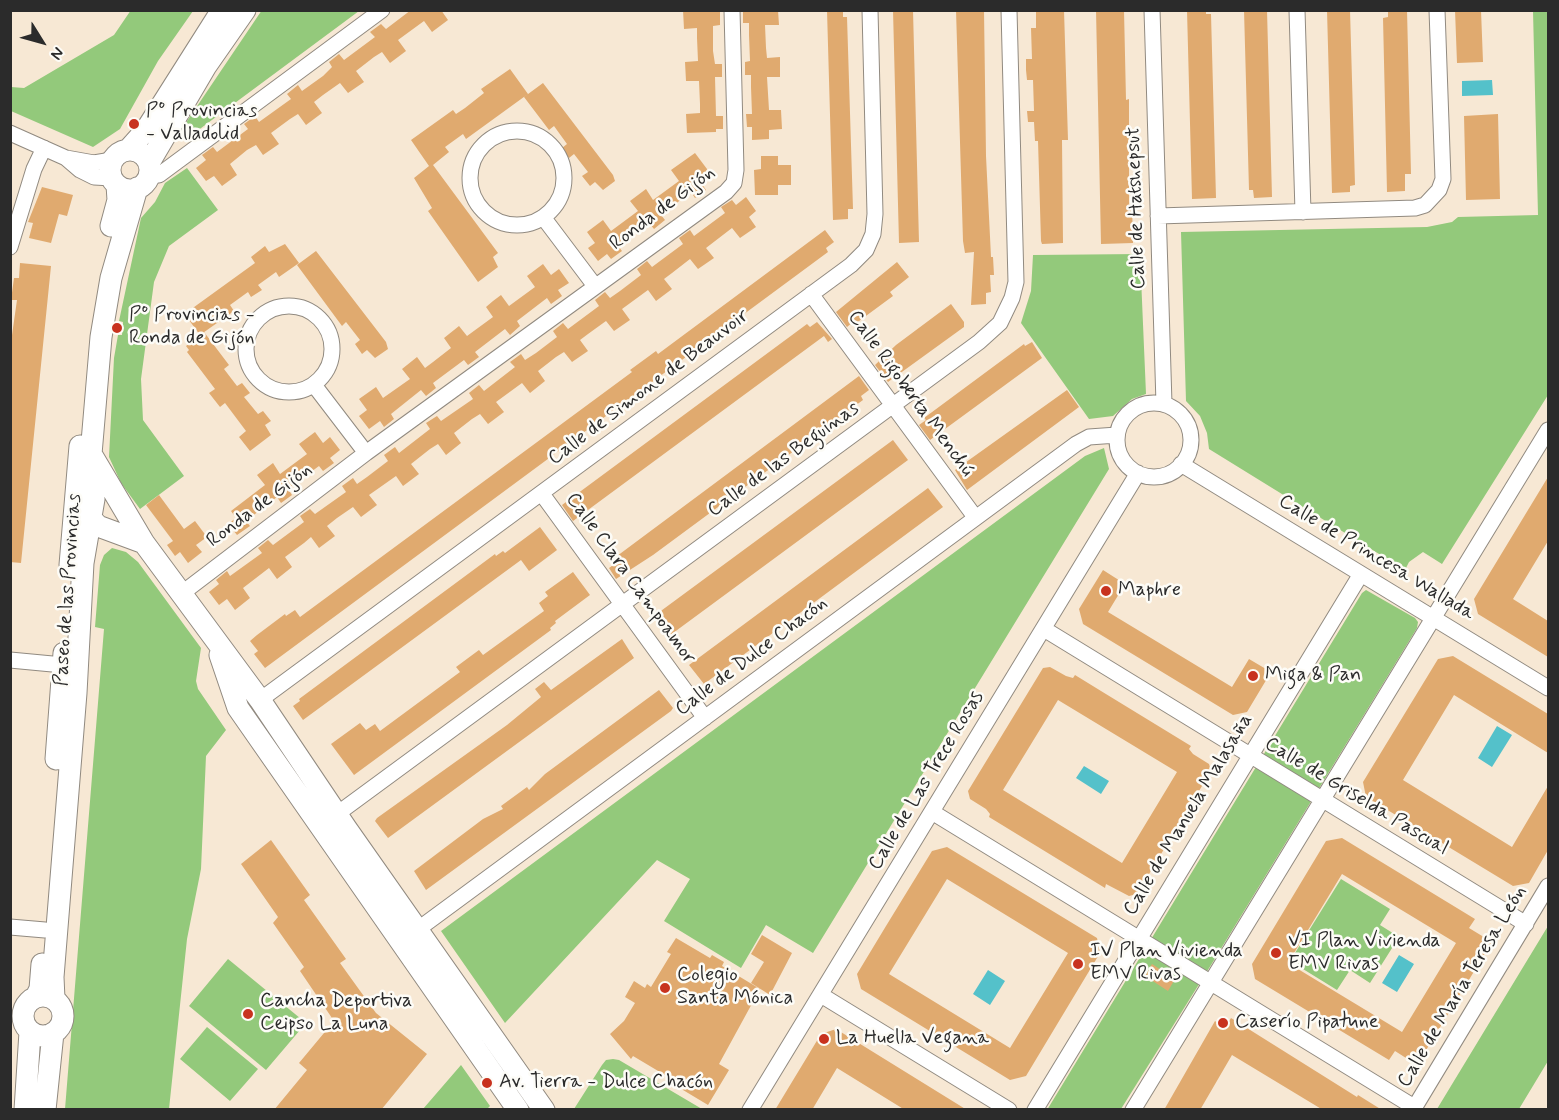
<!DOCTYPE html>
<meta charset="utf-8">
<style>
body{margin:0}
#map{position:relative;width:1559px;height:1120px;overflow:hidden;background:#f7e8d4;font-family:Mynerve,sans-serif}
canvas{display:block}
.frame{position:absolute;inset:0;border:12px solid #2b2b2b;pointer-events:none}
.north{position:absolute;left:12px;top:12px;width:60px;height:60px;-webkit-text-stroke:4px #fdfcf7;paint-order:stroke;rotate:127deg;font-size:16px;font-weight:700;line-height:24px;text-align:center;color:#2b2b2b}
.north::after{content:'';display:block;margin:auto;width:21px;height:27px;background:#2b2b2b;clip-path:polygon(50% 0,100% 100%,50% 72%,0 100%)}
</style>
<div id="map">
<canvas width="1559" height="1120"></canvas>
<div class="frame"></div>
<div class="north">N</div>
</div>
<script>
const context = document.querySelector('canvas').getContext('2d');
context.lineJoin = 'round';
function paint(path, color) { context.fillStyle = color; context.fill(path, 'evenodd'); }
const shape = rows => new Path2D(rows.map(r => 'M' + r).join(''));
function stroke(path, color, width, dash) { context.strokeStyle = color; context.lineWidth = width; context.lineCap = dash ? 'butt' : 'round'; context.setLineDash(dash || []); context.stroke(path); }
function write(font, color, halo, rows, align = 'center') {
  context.font = font + ' Mynerve,sans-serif'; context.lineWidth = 5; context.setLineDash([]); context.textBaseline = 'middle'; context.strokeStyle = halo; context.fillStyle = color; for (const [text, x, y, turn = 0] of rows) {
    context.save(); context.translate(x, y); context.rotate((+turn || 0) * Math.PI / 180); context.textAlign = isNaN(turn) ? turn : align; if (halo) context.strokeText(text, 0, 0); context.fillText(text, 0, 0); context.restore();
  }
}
paint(shape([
 [131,10,193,11,158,61,120,129,93,147,11,111,11,87,24,88,114,35],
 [262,10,359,11,189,137,184,136,183,127],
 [1533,11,1548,11,1548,395,1442,564,1423,552,1409,562,1405,570,1209,449,1207,433,1200,416,1186,401,1181,232,1427,227,1452,222,1458,217,1538,215],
 [187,168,218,210,169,246,154,282,141,379,143,420,184,476,140,509,121,483,109,457,114,358,118,335,122,335,123,322,119,321,141,218,155,202,165,183],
 [1140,254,1146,394,1132,399,1113,416,1089,419,1021,323,1031,291,1033,255],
 [1104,448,1109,469,813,953,766,925,741,968,664,921,690,879,657,860,505,1023,441,931,1085,456],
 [112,548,126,552,138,562,201,648,196,681,198,689,226,730,206,756,201,869,187,939,169,1109,65,1109,104,629,95,627,100,565,104,555],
 [1366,590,1415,618,1418,622,1417,628,1211,965,1121,1109,1047,1110,1362,593],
 [1341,879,1390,909,1380,925,1399,937,1370,983,1350,970,1337,990,1290,961],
 [1548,926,1548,1061,1519,1109,1437,1109],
 [228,959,306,1023,266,1070,189,1006],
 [207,1027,258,1069,230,1101,180,1059],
 [613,1059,619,1060,702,1109,574,1109,602,1065,606,1060],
 [461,1065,490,1106,487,1109,423,1109]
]), '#93c97b');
paint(shape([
 [1492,80,1493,95,1462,96,1462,81],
 [1497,726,1512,735,1492,767,1478,758],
 [1084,766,1109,781,1101,794,1076,778],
 [1399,955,1414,964,1397,992,1382,983],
 [988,970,1005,981,990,1005,973,994]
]), '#54c1ca');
paint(shape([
 [411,10,441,10,448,20,432,32,424,21,398,40,406,51,390,63,382,52,374,57,356,71,364,82,348,93,340,83,323,95,314,102,322,113,306,125,298,114,290,119,271,133,279,144,263,155,256,145,247,150,230,164,237,175,222,186,214,176,206,181,196,168,206,160,202,155,213,147,217,152,248,129,244,124,255,116,259,122,291,99,287,94,298,85,302,91,323,76,332,67,329,62,339,54,344,60,375,37,370,32,381,24,386,29],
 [683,10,720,12,720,25,713,26,713,51,715,64,722,64,722,77,715,77,716,116,723,116,723,129,716,129,716,132,687,133,686,114,700,113,700,104,699,81,686,81,685,62,698,61,697,38,697,28,684,29],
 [743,10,778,10,779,25,765,25,766,48,767,58,780,57,780,77,767,77,769,110,781,110,782,129,769,130,769,139,752,140,752,127,747,127,746,114,752,114,751,87,751,75,745,75,745,62,750,61,749,35,749,23,743,23],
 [827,10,843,10,843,17,847,17,853,209,848,209,848,219,833,220],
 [893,10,913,10,919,242,899,243],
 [956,10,984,10,986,156,991,257,993,257,994,275,990,275,991,292,986,293,986,304,971,305,974,252,965,253,963,241],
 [1036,10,1064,10,1068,140,1062,140,1063,243,1042,244,1041,241,1038,141,1035,141,1034,122,1028,122,1027,111,1034,111,1033,80,1027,80,1026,70,1026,59,1032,59,1031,28,1036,28],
 [1096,10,1124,10,1126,100,1129,99,1129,204,1132,204,1133,243,1101,244],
 [1187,10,1206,10,1206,14,1211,14,1216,198,1192,199],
 [1244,10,1267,10,1272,197,1254,198,1253,190,1249,190],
 [1327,10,1350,10,1355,185,1350,186,1350,192,1332,193],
 [1388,10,1407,10,1411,174,1405,174,1405,191,1387,192,1383,18,1388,17],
 [1455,10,1481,10,1483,62,1457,63],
 [510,69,528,94,466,139,463,134,445,147,449,152,433,165,498,253,493,257,498,267,478,282,428,211,432,208,414,178,429,166,411,140,453,110,456,114,465,108,484,93,481,89],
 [543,83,613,175,615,181,603,190,595,182,590,186,582,176,588,172,574,154,569,158,562,148,567,144,554,126,549,130,524,97],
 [1498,114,1500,199,1466,200,1464,116],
 [695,153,713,177,702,184,706,190,695,198,691,192,661,215,665,220,654,229,649,223,618,246,622,251,611,259,607,254,598,261,588,248,595,243,587,232,603,220,611,231,638,211,630,201,646,189,653,200,679,181,671,170],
 [761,156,778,156,778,165,791,165,791,185,778,185,778,195,755,195,754,170,761,169],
 [42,187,73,195,67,216,59,214,51,243,29,238,33,223,28,222],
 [746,197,756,211,749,217,756,227,740,238,732,228,706,248,714,258,698,269,690,259,672,273,664,279,672,289,656,301,648,290,622,309,630,320,614,331,606,321,588,334,580,340,588,351,572,362,564,352,556,357,538,371,545,381,530,393,522,383,496,402,504,412,488,424,480,414,472,419,454,433,461,443,446,455,438,444,430,449,411,464,419,474,403,486,396,476,379,488,369,495,377,505,361,517,353,507,337,518,327,526,335,536,319,548,311,537,304,543,285,557,292,567,277,579,269,568,243,588,250,598,235,610,227,599,219,605,209,592,219,584,216,580,227,571,230,576,262,553,258,548,268,540,273,545,304,522,300,516,310,509,315,514,346,492,342,486,353,478,357,484,367,477,388,461,384,455,395,447,399,453,430,429,426,423,437,416,441,421,473,399,469,393,479,385,484,391,515,367,510,362,521,354,525,360,536,353,557,337,553,331,563,323,568,329,599,306,595,300,605,292,610,298,620,291,641,275,637,269,647,261,652,267,683,244,679,238,690,230,694,236,725,213,721,207,732,200,736,205],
 [825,230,834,242,826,248,828,252,265,668,254,654,258,651,250,641,257,635,285,614,286,616,295,610,300,617,632,372,630,370,656,351,658,354],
 [285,244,299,263,279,277,276,272,258,285,262,290,251,297,248,292,230,305,234,311,200,335,186,316,190,310,255,263,251,257,265,246,269,252],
 [316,251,386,342,388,349,375,358,367,350,362,354,355,344,360,340,346,322,342,326,297,265],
 [897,262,909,277,890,292,893,296,855,324,853,322,847,327,836,312],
 [20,263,51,266,21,563,10,562,10,349,17,300,11,300,14,278,19,278],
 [543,264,551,275,559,269,569,283,558,290,562,296,551,304,547,298,517,321,520,326,510,335,505,329,475,352,479,357,468,365,464,360,433,383,436,388,426,396,421,390,391,414,394,419,384,427,380,421,369,429,359,416,367,410,359,399,376,387,383,398,410,379,402,369,417,357,425,368,433,362,451,348,444,338,459,326,467,336,493,317,486,307,493,301,501,295,509,306,535,287,527,276],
 [951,304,964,322,964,327,888,382,875,365,896,345],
 [817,322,832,339,828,342,824,336,573,521,562,505,807,324,810,327],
 [204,332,229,365,224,369,237,386,242,383,250,393,244,397,258,414,263,411,271,421,265,425,271,435,250,451,239,437,246,431,225,403,220,407,209,393,215,389,187,352,189,350,186,346],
 [1032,342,1042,358,930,440,919,425,926,420,924,418,1024,344,1025,346],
 [859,376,869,390,861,396,863,400,653,555,616,579,609,568,616,563,613,559],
 [1067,390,1079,407,967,490,955,470],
 [315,432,323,443,330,437,340,450,330,458,334,463,323,471,319,466,288,489,292,495,281,503,277,497,246,521,250,526,237,535,228,524,236,518,231,511,265,485,257,475,273,463,280,474,307,454,299,444],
 [893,440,908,460,669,636,654,616],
 [1548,477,1548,541,1513,599,1548,621,1548,657,1478,614,1474,599],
 [928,488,943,507,704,684,689,665],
 [159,495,184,529,195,521,207,537,196,545,202,552,188,563,180,552,175,556,167,545,173,541,146,505],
 [540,527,557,550,529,571,521,560,303,720,293,706,300,701,299,699,495,554,496,556,503,551,505,553],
 [1103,570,1125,584,1108,612,1232,687,1249,659,1271,672,1247,712,1233,715,1083,624,1079,609],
 [573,572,590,595,555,621,556,623,550,628,551,630,354,775,331,744,360,723,366,730,375,724,380,731,460,672,456,667,479,650,483,655,544,611,539,603,548,596,545,592],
 [622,639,634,658,388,838,375,821,377,818,507,725,541,697,535,689,544,682,551,690],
 [1453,656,1548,714,1548,753,1454,695,1403,780,1512,847,1548,786,1548,850,1529,883,1513,886,1366,797,1363,782,1438,659],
 [1050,667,1066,676,1073,678,1075,675,1101,691,1191,746,1189,749,1193,754,1209,764,1211,771,1137,894,1129,896,1106,884,1105,888,989,817,990,814,986,809,970,799,968,791,1043,668],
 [1058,700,1177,772,1122,863,1003,790],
 [659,690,673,708,671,711,426,890,414,871,483,819,503,809,501,806,527,787,529,790,545,774],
 [1342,838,1475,919,1469,928,1492,942,1417,1065,1395,1051,1389,1060,1255,979,1252,964,1326,841],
 [1342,874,1456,943,1402,1032,1288,963],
 [271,840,310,895,304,900,346,959,340,963,376,1013,427,1054,381,1110,274,1110,307,1070,299,1063,334,1021,300,971,304,967,273,923,278,917,241,864],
 [947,847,1097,938,1100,953,1026,1076,1010,1080,861,989,857,974,886,926,932,851],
 [947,879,1068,953,1010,1048,889,974],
 [762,935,792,953,770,995,751,983,764,962,751,954],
 [676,938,710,958,712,955,724,962,722,966,760,989,719,1064,729,1070,708,1105,683,1090,685,1087,633,1056,631,1059,610,1034,624,1021,635,1003,625,997,634,981,645,988,647,984,651,987,671,954,667,952],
 [1152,964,1175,979,1168,991,1145,976],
 [1231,1018,1357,1097,1358,1095,1382,1110,1323,1110,1232,1055,1200,1110,1164,1110,1215,1021,1219,1024,1222,1019,1228,1023],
 [836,1029,967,1110,905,1110,837,1068,812,1110,775,1110,821,1034]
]), '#e0aa6f');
const street = shape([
 [1152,10,1164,404],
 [1297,10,1303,212],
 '470 178a47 47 0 1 1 94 0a47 47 0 1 1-94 0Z',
 [10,133,66,158,94,163,112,160],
 [66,158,80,170,94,177,112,178],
 [149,175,159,175,382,10],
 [1158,216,1415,208,1425,205,1439,190,1443,179,1437,10],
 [543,217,595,286],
 [10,247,34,169,44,148],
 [811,294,975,517],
 '246 349a43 43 0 1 1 86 0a43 43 0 1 1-86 0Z',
 [314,385,366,453],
 '1117 440a37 37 0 1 1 74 0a37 37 0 1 1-74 0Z',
 [1181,464,1548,688],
 [542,494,705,718],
 [181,594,366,453,726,192,734,183,736,170,732,10],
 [1044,629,1526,924],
 [10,660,63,665],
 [260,700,851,265,866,250,873,234,875,214,870,10],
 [932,812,1414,1107],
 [337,814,979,342,1000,323,1012,298,1016,282,1009,10],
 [10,927,45,930],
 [417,930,1076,444,1089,437,1117,435],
 [821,995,1009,1110],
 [750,1110,1138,473],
 [1035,1110,1361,574],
 [1133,1110,1548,430],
 [1413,1110,1548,886]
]);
const secondary = shape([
 [129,149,146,130,222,10],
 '110 170a20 20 0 1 1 40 0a20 20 0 1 1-40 0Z',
 [149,163,206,66,245,10],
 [111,226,118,200,117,185],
 [93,457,144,543,260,700,346,828,544,1110],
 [83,510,98,526,144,543],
 [70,565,80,446],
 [220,655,238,708,518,1110],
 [56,759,64,653],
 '23 1016a20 20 0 1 1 40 0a20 20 0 1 1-40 0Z',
 [36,997,40,989,42,964],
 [54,999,53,977,76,693,83,563,94,499,91,454,101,337,111,278,137,188],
 [25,1110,30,1032],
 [45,1110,53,1033]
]);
stroke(street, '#918a80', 17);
stroke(secondary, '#918a80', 23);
stroke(street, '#fff', 15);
stroke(secondary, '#fff', 21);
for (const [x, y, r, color] of [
 [134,124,6,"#c8321e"],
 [117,328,6,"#c8321e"],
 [1106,591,6,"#c8321e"],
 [1253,676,6,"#c8321e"],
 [1276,953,6,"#c8321e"],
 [1078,964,6,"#c8321e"],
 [665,988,6,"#c8321e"],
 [248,1014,6,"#c8321e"],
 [1223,1023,6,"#c8321e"],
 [824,1039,6,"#c8321e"],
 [487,1083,6,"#c8321e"]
]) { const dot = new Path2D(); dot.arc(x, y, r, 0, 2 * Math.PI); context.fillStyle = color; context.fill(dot); stroke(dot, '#fdfcf7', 2); }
write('20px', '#2b2b2b', '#fdfcf7', [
 ["Pº Provincias",146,112],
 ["- Valladolid",146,135],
 ["Pº Provincias -",129,316],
 ["Ronda de Gijón",129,339],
 ["Maphre",1118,591],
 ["Miga & Pan",1265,676],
 ["VI Plan Vivienda",1288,942],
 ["EMV Rivas",1288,965],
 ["IV Plan Vivienda",1090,952],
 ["EMV Rivas",1090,975],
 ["Colegio",677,976],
 ["Santa Mónica",677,999],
 ["Cancha Deportiva",260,1002],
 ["Ceipso La Luna",260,1025],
 ["Caserío Pipatune",1235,1023],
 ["La Huella Vegana",836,1039],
 ["Av. Tierra - Dulce Chacón",499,1083]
], 'left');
write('20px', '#2b2b2b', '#fdfcf7', [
 ["Calle de Hatshepsut",1137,208,-92],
 ["Ronda de Gijón",663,209,-37],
 ["Calle de Simone de Beauvoir",649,388,-37],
 ["Calle Rigoberta Menchú",910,394,54],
 ["Calle de las Beguinas",784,460,-36],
 ["Ronda de Gijón",260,506,-37],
 ["Calle de Princesa Wallada",1376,558,31],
 ["Calle Clara Campoamor",630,579,54],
 ["Paseo de las Provincias",69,590,-86],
 ["Calle de Dulce Chacón",752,657,-37],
 ["Calle de Las Trece Rosas",927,781,-59],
 ["Calle de Griselda Pascual",1356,797,31],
 ["Calle de Manuela Malasaña",1189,815,-59],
 ["Calle de María Teresa León",1463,987,-59]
]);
</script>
